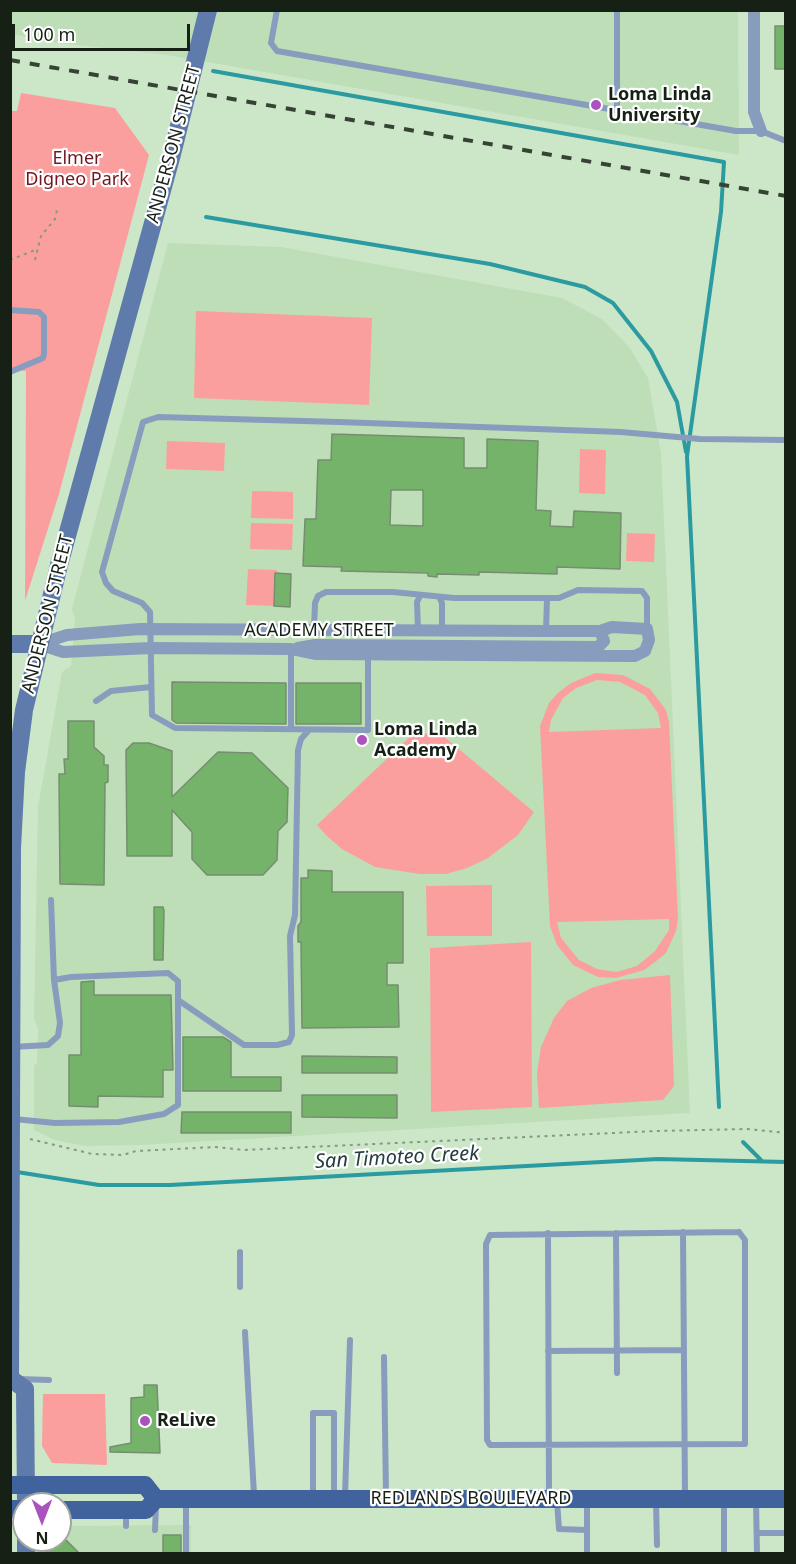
<!DOCTYPE html>
<style>
body{margin:0}
#map{position:relative;width:796px;height:1564px;overflow:hidden;background:#cce7c7;font-family:"Noto Sans",sans-serif}
canvas{display:block}
.frame{position:absolute;inset:0;border:12px solid #162014;pointer-events:none}
.north{position:absolute;left:12px;top:1492px;width:60px;height:60px;box-sizing:border-box;background:#fff;border:2px solid #a2a6a1;border-radius:50%;rotate:180deg;font-size:16px;font-weight:700;line-height:24px;text-align:center;color:#162014}
.north::after{content:'';display:block;margin:auto;width:21px;height:27px;background:#ab52be;clip-path:polygon(50% 0,100% 100%,50% 72%,0 100%)}
.scale{position:absolute;left:12px;top:24px;width:178px;height:27px;box-sizing:border-box;border:3px solid #162014;border-top:0;padding-left:8px;font-size:18px;line-height:21px;white-space:nowrap;color:#162014;-webkit-text-stroke:4px #fff;paint-order:stroke}
</style>
<div id="map">
<canvas width="796" height="1564"></canvas>
<div class="frame"></div>
<div class="north">N</div>
<div class="scale">100 m</div>
</div>
<script>
const context = document.querySelector('canvas').getContext('2d');
context.lineJoin = 'round';
function paint(path, color) { context.fillStyle = color; context.fill(path, 'evenodd'); }
const shape = rows => new Path2D(rows.map(r => 'M' + r).join(''));
function stroke(path, color, width, dash) { context.strokeStyle = color; context.lineWidth = width; context.lineCap = dash ? 'butt' : 'round'; context.setLineDash(dash || []); context.stroke(path); }
function write(font, color, halo, rows, align = 'center') {
  context.font = font + ' "Noto Sans",sans-serif'; context.lineWidth = 4.5; context.setLineDash([]); context.textBaseline = 'middle'; context.strokeStyle = halo; context.fillStyle = color; for (const [text, x, y, turn = 0] of rows) {
    context.save(); context.translate(x, y); context.rotate((+turn || 0) * Math.PI / 180); context.textAlign = isNaN(turn) ? turn : align; if (halo) context.strokeText(text, 0, 0); context.fillText(text, 0, 0); context.restore();
  }
}
paint(shape([
 [10,11,738,11,739,155,167,55,51,42,11,34],
 [168,243,281,247,562,298,602,319,630,348,648,378,661,453,690,1113,141,1145,85,1146,55,1140,34,1130,34,1066,37,1063,38,1028,34,1020,38,807,62,672,71,666,75,618,72,609],
 [191,1525,191,1553,41,1553,41,1545,47,1540,60,1540,60,1528,63,1526]
]), '#bedeb8');
paint(shape([
 [21,93,115,108,149,155,59,494,25,601,26,371,12,370,10,335,10,111,17,111],
 [196,311,372,318,369,405,194,398],
 [167,441,225,443,224,471,166,469],
 [580,449,606,450,605,494,579,493],
 [252,491,293,492,293,519,251,518],
 [251,523,293,524,292,550,250,549],
 [627,533,655,534,654,562,626,561],
 [248,569,277,570,276,606,246,605],
 [595,673,623,675,650,689,666,710,669,722,678,918,676,931,666,953,655,962,644,970,616,978,598,977,573,965,557,945,550,926,540,726,549,703,558,693,571,683],
 [597,680,620,682,645,695,658,713,661,728,549,732,551,720,563,698,576,688],
 [669,919,669,930,655,951,637,966,616,972,597,969,579,960,561,938,557,922],
 [414,733,441,734,534,812,518,835,488,858,467,868,446,874,420,874,375,867,342,849,327,836,317,825],
 [492,885,492,936,427,936,426,886],
 [531,942,532,1107,431,1112,430,948],
 [670,975,674,1086,663,1100,539,1108,537,1073,541,1047,554,1018,567,1001,591,988,620,980],
 [43,1394,105,1394,107,1465,52,1463,42,1446]
]), '#fa9f9e');
stroke(shape([
 [213,71,724,162,721,212,687,456,719,1107],
 [206,217,490,264,585,287,613,303,651,351,677,402,686,452],
 [743,1142,761,1160],
 [17,1172,99,1185,170,1185,658,1159,786,1162]
]), '#2b9ba1', 4);
const building = shape([
 [775,26,786,26,786,69,775,69,775,26],
 [332,434,464,438,464,468,487,468,487,439,538,441,536,510,551,511,550,526,573,527,574,511,621,513,620,569,557,567,557,574,479,572,479,575,437,574,437,577,428,576,428,573,341,571,342,567,303,566,305,519,316,519,318,460,331,460,332,434],
 [391,490,423,490,423,526,390,525,391,490],
 [275,573,291,574,290,607,274,606,275,573],
 [172,682,286,683,286,724,176,723,172,720,172,682],
 [296,683,361,683,361,724,296,724,296,683],
 [68,721,94,721,94,747,104,756,104,765,108,765,108,782,105,783,104,885,60,884,59,774,65,774,64,759,68,759,68,721],
 [133,743,149,743,172,751,172,797,218,752,252,753,288,788,287,822,278,831,277,860,263,875,207,875,192,859,192,832,172,810,172,856,127,856,126,750,133,743],
 [308,870,332,871,332,892,403,892,403,963,387,963,387,985,398,985,399,1027,302,1028,301,942,298,942,298,926,301,922,301,878,308,878,308,870],
 [154,907,163,907,164,911,163,960,154,960,154,907],
 [94,981,94,995,171,995,173,1070,163,1070,163,1097,98,1096,98,1107,69,1106,69,1055,81,1055,81,982,94,981],
 [183,1037,223,1037,231,1042,231,1077,281,1077,281,1091,183,1091,183,1037],
 [302,1056,397,1057,397,1073,302,1073,302,1056],
 [302,1095,397,1095,397,1118,302,1117,302,1095],
 [182,1112,291,1112,291,1133,181,1133,182,1112],
 [144,1385,157,1385,160,1453,110,1452,110,1447,131,1443,131,1398,144,1397,144,1385],
 [163,1535,181,1535,181,1554,163,1554,163,1535],
 [50,1540,66,1540,80,1554,44,1554,49,1548,45,1544,50,1540]
]);
paint(building, '#76b36a');
stroke(building, '#758e70', 1.5);
stroke(shape([
 [10,260,35,250],
 [35,260,41,236,55,219,57,210],
 [30,1139,92,1154,123,1155,136,1151,215,1147,244,1150,656,1131,747,1129,786,1133]
]), '#859981', 2, [3, 4.5]);
stroke(shape([
 [277,10,271,43,277,51,736,131,761,131,786,141],
 [617,110,617,10],
 [10,310,39,312,44,317,44,353,43,358,10,372],
 [439,597,442,603,442,630],
 [314,630,315,603,318,596,326,592,393,592,454,598,559,598,578,590,642,591,647,598,647,629],
 [418,631,417,602,420,596],
 [546,631,547,598],
 [291,649,291,729],
 [368,655,368,730,175,728,152,715,150,612,142,603,113,591,106,583,102,572,143,422,158,417,339,422,621,432,700,439,786,440],
 [96,701,111,691,151,687],
 [51,900,54,980],
 [178,1000,244,1045,277,1045,289,1042,292,1035,290,936,295,915,298,750,301,739,309,730],
 [12,1047,48,1045,58,1036,60,1023,54,980,71,977,168,973,178,981,178,1105,164,1114,119,1122,55,1123,14,1119],
 [683,1232,685,1496],
 [739,1232,745,1240,745,1444,490,1445,487,1440,486,1244,490,1235,739,1232],
 [548,1233,549,1496],
 [616,1233,617,1373],
 [240,1287,240,1252],
 [245,1332,254,1495],
 [548,1351,684,1350],
 [384,1357,386,1496],
 [19,1379,49,1380],
 [345,1496,350,1340],
 [313,1498,313,1413,334,1413,334,1496],
 [186,1500,186,1554],
 [587,1500,587,1554],
 [656,1500,657,1545],
 [724,1500,724,1554],
 [756,1500,757,1554],
 [557,1501,559,1529,587,1530],
 [126,1511,126,1526],
 [155,1530,156,1506],
 [757,1533,786,1533]
]), '#889cbd', 6);
stroke(shape([
 [754,10,754,112,761,131],
 [612,627,647,629,649,640,645,651,635,656,315,654,291,649,151,648,63,652,39,644,67,635,140,629,546,631,600,631,612,627],
 [298,648,315,645,598,647,604,641,600,631]
]), '#889cbd', 12);
stroke(shape([
 [10,644,39,644],
 [10,1379,12,848,16,772,24,710,59,565,172,154,208,10],
 [11,1379,25,1389,26,1504],
 [26,1540,26,1554]
]), '#5e7bab', 18);
stroke(shape([
 [10,1485,145,1485,156,1499],
 [10,1509,24,1509],
 [60,1510,146,1510,156,1499,786,1499]
]), '#40639e', 18);
stroke(shape([
 [10,60,786,196]
]), '#364334', 4, [10, 10]);
for (const [x, y, r, color] of [
 [596,105,6,"#ab52be"],
 [362,740,6,"#ab52be"],
 [145,1421,6,"#ab52be"]
]) { const dot = new Path2D(); dot.arc(x, y, r, 0, 2 * Math.PI); context.fillStyle = color; context.fill(dot); stroke(dot, '#fff', 2); }
write('bold 18px', '#162014', '#fff', [
 ["Loma Linda",608,95],
 ["University",608,116],
 ["Loma Linda",374,730],
 ["Academy",374,751],
 ["ReLive",157,1421]
], 'left');
write('18px', '#162014', '#fff', [
 ["ANDERSON STREET",174,144,-75],
 ["ANDERSON STREET",48,614,-76],
 ["ACADEMY STREET",319,631],
 ["REDLANDS BOULEVARD",471,1499]
]);
write('18px', '#6f1821', '#fff', [
 ["Elmer",77,159],
 ["Digneo Park",77,180]
]);
write('italic 20px', '#253d3f', '#fff', [
 ["San Timoteo Creek",397,1158,-3]
]);
</script>
